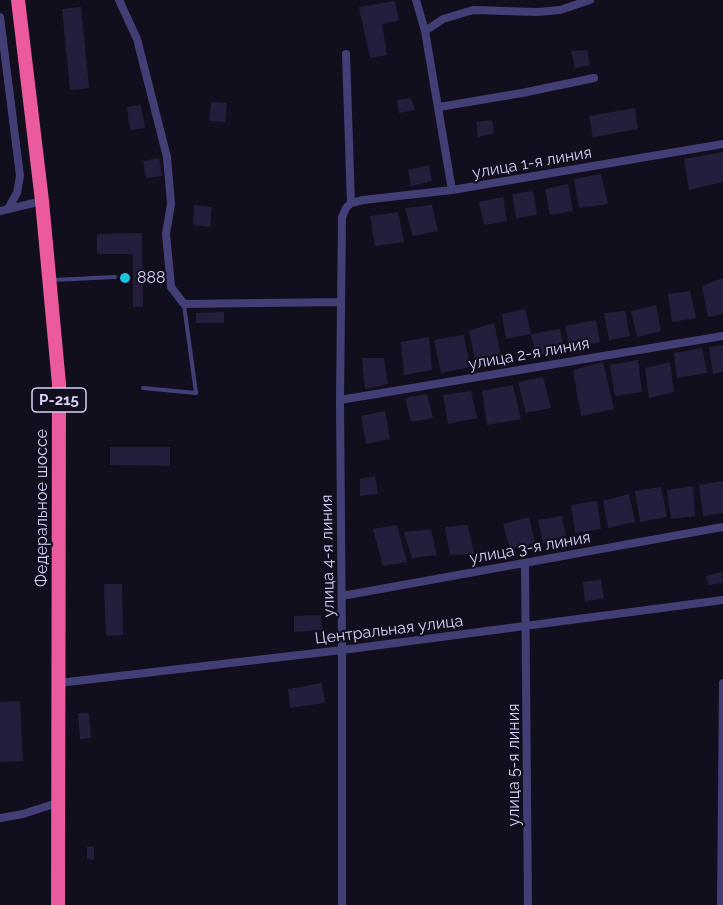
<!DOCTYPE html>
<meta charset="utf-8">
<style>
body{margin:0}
canvas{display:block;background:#110e1d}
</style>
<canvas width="723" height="905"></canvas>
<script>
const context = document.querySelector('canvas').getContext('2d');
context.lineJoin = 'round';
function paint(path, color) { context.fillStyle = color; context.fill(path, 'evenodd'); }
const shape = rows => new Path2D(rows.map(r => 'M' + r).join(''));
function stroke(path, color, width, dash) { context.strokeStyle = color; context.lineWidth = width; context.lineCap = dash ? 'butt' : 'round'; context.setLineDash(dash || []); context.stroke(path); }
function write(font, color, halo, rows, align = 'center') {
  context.font = font + ' Raleway,sans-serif'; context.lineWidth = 4.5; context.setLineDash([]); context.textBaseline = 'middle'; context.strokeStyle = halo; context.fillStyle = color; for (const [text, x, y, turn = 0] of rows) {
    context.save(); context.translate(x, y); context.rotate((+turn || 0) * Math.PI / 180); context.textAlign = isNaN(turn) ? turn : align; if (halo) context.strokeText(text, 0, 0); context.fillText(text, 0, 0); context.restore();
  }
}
paint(shape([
 [395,1,399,21,382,24,387,55,370,58,359,7],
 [81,7,89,88,70,90,62,9],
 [587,50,590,65,575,68,571,51],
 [411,98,415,110,399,113,397,100],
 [211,102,227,103,225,122,209,121],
 [141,105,145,128,130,130,127,107],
 [635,108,638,129,593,137,589,116],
 [492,120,494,133,478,137,476,122],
 [723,152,723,182,689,190,684,159],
 [159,158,162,176,146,178,143,161],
 [429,165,432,181,411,186,408,170],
 [601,174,608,204,579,208,574,179],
 [568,184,573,211,550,215,545,189],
 [533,191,537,215,516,218,512,194],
 [503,197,507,221,484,225,479,202],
 [194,205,212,207,210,227,193,225],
 [432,205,438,231,413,236,405,208],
 [398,212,404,242,375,246,370,216],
 [142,233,143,307,133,307,133,254,97,254,97,234],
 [723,278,723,314,708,317,702,286],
 [690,291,696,318,672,322,668,294],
 [656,305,661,331,637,337,631,311],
 [525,309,531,334,506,339,502,314],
 [625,311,630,336,609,340,604,313],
 [224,312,224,323,196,323,196,313],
 [596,320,600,342,570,348,565,326],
 [494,323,501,355,475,360,469,331],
 [560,329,564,351,536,355,531,334],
 [464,335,470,367,441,373,434,340],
 [429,337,432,370,404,375,401,342],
 [723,345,723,372,713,374,709,347],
 [702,348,707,373,677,378,674,353],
 [362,358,384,358,388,384,365,389],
 [638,360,642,392,615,396,610,365],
 [603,362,614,409,581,416,573,370],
 [670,362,674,392,649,398,645,368],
 [543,377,551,408,526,413,518,382],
 [513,385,521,419,487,425,482,391],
 [471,391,477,418,448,424,443,395],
 [427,394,433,418,411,422,405,398],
 [385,411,390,439,366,444,361,416],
 [110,447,170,447,170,466,110,465],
 [375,476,378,494,360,496,360,479],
 [723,481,723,513,703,516,699,485],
 [693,486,695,516,671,519,667,490],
 [661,487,667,517,640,522,635,491],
 [629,494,635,522,608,528,603,501],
 [597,501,601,529,575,533,571,505],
 [562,516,566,539,543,543,538,520],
 [529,517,535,543,510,549,503,524],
 [397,525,407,562,383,566,373,529],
 [468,525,474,554,450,555,445,527],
 [431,529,437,555,412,558,404,532],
 [722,572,723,583,709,585,706,576],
 [601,580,604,598,585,602,583,582],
 [104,584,122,584,123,635,106,636],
 [321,615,322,630,294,632,294,616],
 [322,683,325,703,290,708,288,689],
 [20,701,23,761,0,762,0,702],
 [78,713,89,713,91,738,80,739],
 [87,847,94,847,94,860,87,859]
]), '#241d3c');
stroke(shape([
 [52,280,115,277],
 [143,388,196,393,184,305]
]), '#423f77', 4);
stroke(shape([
 [119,0,137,39,167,157,171,204,166,234,171,287,184,304,341,302],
 [416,0,425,31,452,190],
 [0,17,20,176,17,193,8,209],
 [425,31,443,19,473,10,537,12,560,10,590,0],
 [346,54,351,203],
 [439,107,522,93,594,78],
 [0,211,42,201],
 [340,400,723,336],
 [525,563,528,905],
 [342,596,723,527],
 [59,683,342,650,723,600],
 [0,818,23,814,57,803],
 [342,905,342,650,340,400,342,217,346,208,351,203,363,200,452,190,723,144],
 [721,905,723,683]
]), '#423f77', 8);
stroke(shape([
 [18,0,42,201,59,384,58,905]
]), '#eb5a9c', 14);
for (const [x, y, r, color] of [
 [125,278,6,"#1bc4db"]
]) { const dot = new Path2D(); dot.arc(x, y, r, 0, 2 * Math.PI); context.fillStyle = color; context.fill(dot); stroke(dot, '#110e1d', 2); }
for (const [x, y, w] of [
 [59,400,54]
]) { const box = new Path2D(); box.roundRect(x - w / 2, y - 12, w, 24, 4.5); context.fillStyle = '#110e1d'; context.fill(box); stroke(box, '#d6d1f9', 1.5); }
write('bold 15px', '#d6d1f9', null, [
 ["Р-215",59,400]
]);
write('16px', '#d6d1f9', '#110e1d', [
 ["улица 1-я линия",532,163,-10],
 ["улица 2-я линия",529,354,-10],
 ["Федеральное шоссе",42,508,-90],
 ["улица 3-я линия",530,548,-10],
 ["улица 4-я линия",328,556,-91],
 ["Центральная улица",389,630,-7],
 ["улица 5-я линия",514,765,-90]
]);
write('16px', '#d6d1f9', '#110e1d', [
 ["888",137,278]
], 'left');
</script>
